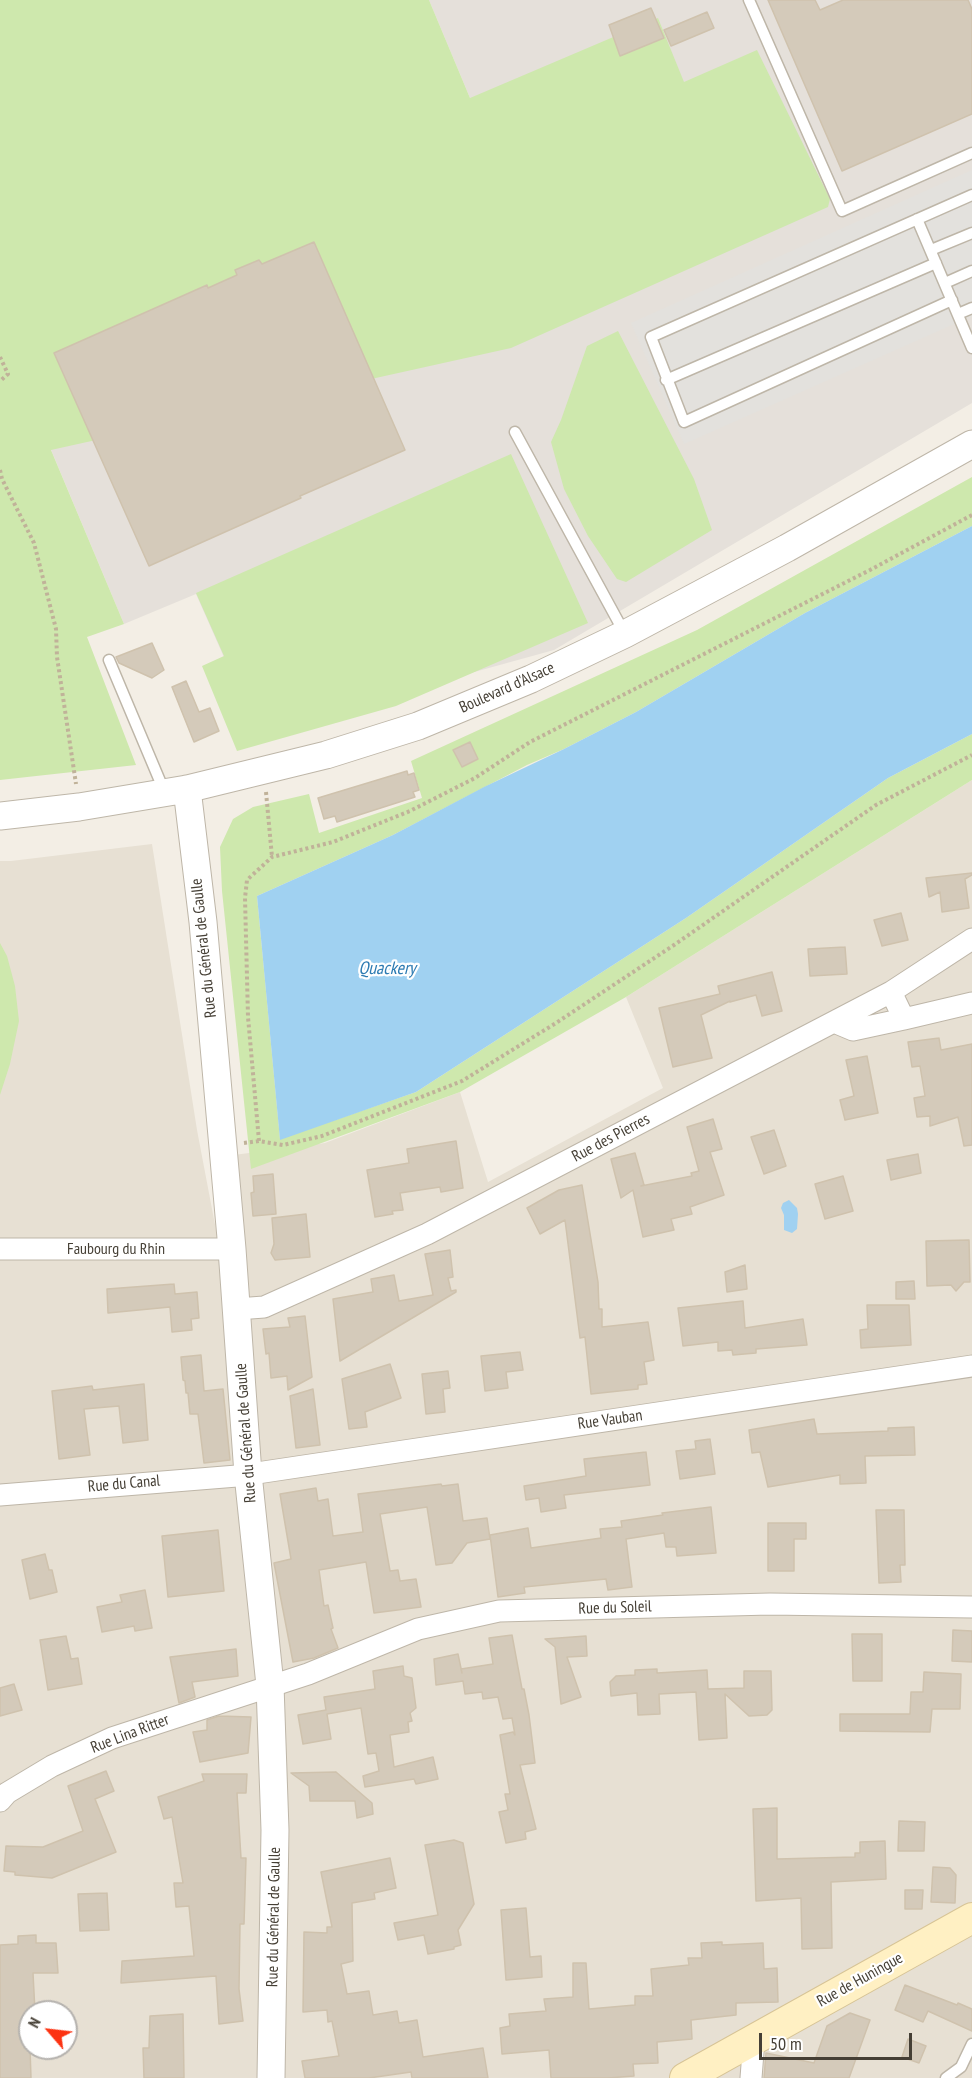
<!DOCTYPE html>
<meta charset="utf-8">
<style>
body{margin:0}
#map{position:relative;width:972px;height:2078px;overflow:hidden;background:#f3eee5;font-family:"PT Sans Narrow",sans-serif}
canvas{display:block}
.north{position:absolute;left:18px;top:2000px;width:60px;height:60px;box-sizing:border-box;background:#fff;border:2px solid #b5b2ae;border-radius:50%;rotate:298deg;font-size:16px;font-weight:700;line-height:24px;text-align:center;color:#453f35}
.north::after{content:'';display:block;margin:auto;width:21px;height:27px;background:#fc3312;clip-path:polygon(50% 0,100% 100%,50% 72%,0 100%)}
.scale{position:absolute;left:759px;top:2033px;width:153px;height:27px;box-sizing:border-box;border:3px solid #453f35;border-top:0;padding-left:8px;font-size:18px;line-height:21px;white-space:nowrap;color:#453f35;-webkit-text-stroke:4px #fff;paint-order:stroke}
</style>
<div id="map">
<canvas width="972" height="2078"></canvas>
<div class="north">N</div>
<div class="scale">50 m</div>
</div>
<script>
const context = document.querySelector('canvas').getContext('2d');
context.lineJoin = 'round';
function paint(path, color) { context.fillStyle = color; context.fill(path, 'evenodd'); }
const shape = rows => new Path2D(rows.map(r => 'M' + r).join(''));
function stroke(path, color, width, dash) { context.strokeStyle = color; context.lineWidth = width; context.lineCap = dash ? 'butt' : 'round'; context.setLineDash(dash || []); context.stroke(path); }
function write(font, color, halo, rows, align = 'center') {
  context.font = font + ' "PT Sans Narrow",sans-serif'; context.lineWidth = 4.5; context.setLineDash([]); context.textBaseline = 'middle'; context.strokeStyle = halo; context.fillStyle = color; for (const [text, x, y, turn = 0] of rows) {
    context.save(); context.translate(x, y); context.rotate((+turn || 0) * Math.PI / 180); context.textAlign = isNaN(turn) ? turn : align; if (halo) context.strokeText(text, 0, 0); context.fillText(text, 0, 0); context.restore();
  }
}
paint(shape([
 [972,780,972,2078,0,2078,0,861,11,861,152,844,197,1130,216,1230,211,1158,325,1143,460,1092,488,1182,663,1088,626,997],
 [30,2012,66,2012,66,2048,30,2048]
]), '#e7e0d3');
paint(shape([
 [429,0,972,0,972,403,554,650,257,732,196,594,124,624,0,328,0,307,470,98]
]), '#e5e0da');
paint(shape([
 [0,0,429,0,470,98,658,18,684,82,757,50,830,199,828,207,511,348,51,450,124,624,87,637,136,765,0,780],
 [618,331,694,479,712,530,626,582,617,579,588,536,564,489,551,442,561,420,587,346],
 [511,454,588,623,396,706,237,751,202,666,224,656,196,593],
 [972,477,972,526,805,613,636,712,564,749,527,765,393,835,257,896,280,1139,416,1092,686,918,888,778,972,734,972,780,626,997,460,1092,251,1169,222,891,220,847,233,819,253,807,309,794,319,833,422,798,411,761,697,630],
 [0,943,7,956,15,986,19,1021,10,1064,0,1095]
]), '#cee8ad');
paint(shape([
 [972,170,972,316,684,444,631,323]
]), '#e3e1dd');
paint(shape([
 [972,526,972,734,888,778,686,918,416,1092,280,1140,257,896,393,835,484,787,564,749,636,712,805,613],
 [789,1200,797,1208,798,1214,797,1229,792,1233,784,1230,784,1215,781,1208,783,1203]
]), '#a0d1f1');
const building = shape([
 [768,0,815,0,820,10,843,0,968,0,972,9,972,114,842,171,768,0],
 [651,8,664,38,620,56,609,25,651,8],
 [707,12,714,28,671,46,664,30,707,12],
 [314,242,405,450,300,496,301,498,149,566,54,353,207,285,208,288,237,275,235,270,259,260,262,264,314,242],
 [152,643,164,670,152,678,119,663,116,657,152,643],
 [186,681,199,712,210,708,219,731,194,742,172,687,186,681],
 [470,742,478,759,462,767,453,750,470,742],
 [407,771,408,775,414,773,419,790,413,792,415,797,337,822,335,816,324,819,318,798,407,771],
 [972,873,972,875,965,879,969,908,942,912,940,892,929,897,926,878,972,873],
 [901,913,908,940,882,946,874,920,901,913],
 [845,947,847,974,810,976,808,949,845,947],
 [772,972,782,1011,762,1016,756,995,730,1002,730,1001,701,1015,712,1058,673,1067,659,1008,720,994,718,986,772,972],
 [939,1038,941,1050,972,1044,972,1145,964,1146,958,1117,930,1126,930,1116,917,1117,914,1098,925,1096,920,1066,912,1067,908,1042,939,1038],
 [867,1056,878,1113,845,1120,840,1100,854,1096,846,1060,867,1056],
 [713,1119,722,1149,710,1152,724,1195,690,1207,692,1214,671,1219,674,1230,643,1237,633,1190,621,1198,611,1159,635,1153,644,1185,641,1186,692,1176,691,1173,699,1171,687,1127,713,1119],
 [774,1130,786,1166,764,1174,751,1137,774,1130],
 [456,1141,463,1188,441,1192,440,1187,400,1193,403,1210,392,1211,393,1214,375,1217,367,1170,409,1163,407,1149,456,1141],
 [918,1154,921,1173,891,1180,887,1160,918,1154],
 [273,1174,276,1214,253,1216,251,1193,254,1192,253,1176,273,1174],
 [843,1176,853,1211,825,1219,815,1184,843,1176],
 [582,1185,598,1282,599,1309,602,1309,602,1327,648,1322,654,1360,644,1362,647,1384,638,1385,638,1389,591,1394,585,1337,580,1338,565,1220,540,1234,527,1208,559,1190,582,1185],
 [306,1214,310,1257,275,1260,271,1253,274,1244,272,1218,306,1214],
 [969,1240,970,1282,964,1282,956,1291,951,1285,927,1286,926,1241,969,1240],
 [450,1250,453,1277,448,1278,451,1291,456,1290,456,1292,340,1361,333,1299,373,1292,371,1279,394,1275,399,1301,433,1295,425,1254,450,1250],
 [745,1265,747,1289,727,1292,725,1272,745,1265],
 [914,1281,915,1299,896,1299,896,1282,914,1281],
 [174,1284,175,1294,197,1292,199,1318,191,1319,192,1330,172,1332,170,1307,108,1313,107,1289,174,1284],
 [743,1301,745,1328,803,1319,807,1345,756,1349,756,1353,733,1355,732,1350,718,1351,718,1342,683,1346,678,1308,743,1301],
 [867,1305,909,1305,911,1345,861,1348,860,1330,868,1329,867,1305],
 [305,1316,312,1377,288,1390,287,1376,271,1378,269,1353,266,1354,263,1329,290,1327,288,1318,305,1316],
 [520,1352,523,1370,506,1372,508,1388,485,1391,481,1356,520,1352],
 [201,1355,204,1391,223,1389,230,1460,204,1463,198,1414,190,1414,188,1393,186,1393,185,1381,183,1380,181,1357,201,1355],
 [390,1364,401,1398,365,1412,367,1427,349,1429,342,1379,390,1364],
 [448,1371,450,1388,443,1389,445,1412,426,1414,422,1374,448,1371],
 [144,1384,148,1440,123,1443,119,1406,84,1409,90,1455,59,1459,52,1391,92,1386,93,1390,144,1384],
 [313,1389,320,1445,296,1448,290,1396,313,1389],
 [814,1419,817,1434,888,1431,888,1428,914,1427,915,1455,865,1456,866,1483,840,1484,840,1475,768,1487,760,1452,752,1453,749,1430,814,1419],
 [710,1439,715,1474,680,1479,676,1451,696,1449,695,1441,710,1439],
 [646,1452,650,1485,564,1495,566,1508,541,1512,539,1498,526,1500,524,1486,586,1476,584,1459,646,1452],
 [441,1484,442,1486,458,1484,463,1521,487,1518,490,1539,467,1543,452,1563,436,1565,427,1507,380,1514,390,1571,398,1570,400,1581,416,1579,421,1607,374,1613,366,1562,319,1570,324,1606,328,1605,333,1628,331,1629,338,1648,314,1658,293,1662,274,1563,291,1559,280,1494,316,1488,318,1501,328,1499,333,1536,363,1532,358,1494,441,1484],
 [711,1507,716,1553,677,1556,676,1547,666,1547,664,1533,626,1539,632,1587,608,1590,606,1579,524,1587,525,1593,498,1597,490,1535,528,1528,531,1548,601,1538,600,1529,622,1527,621,1521,663,1515,662,1513,711,1507],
 [876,1510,904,1510,905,1565,900,1565,901,1582,879,1583,876,1510],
 [768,1523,806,1523,806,1539,794,1539,794,1571,768,1571,768,1523],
 [218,1530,224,1591,168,1597,162,1536,218,1530],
 [45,1554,49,1570,52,1570,57,1592,30,1599,22,1560,45,1554],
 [145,1590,152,1628,135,1631,134,1626,102,1632,97,1607,122,1602,120,1595,145,1590],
 [953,1630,972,1631,972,1662,952,1661,953,1630],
 [852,1634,882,1634,882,1681,853,1681,852,1634],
 [512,1635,522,1689,524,1689,529,1715,535,1763,520,1765,536,1829,525,1832,526,1839,506,1843,499,1812,508,1810,505,1794,510,1794,500,1735,513,1732,515,1735,512,1718,503,1719,498,1697,483,1699,482,1692,465,1694,463,1681,436,1685,434,1659,458,1654,462,1673,461,1669,493,1664,489,1638,512,1635],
 [66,1636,71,1659,78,1658,82,1684,48,1690,40,1640,66,1636],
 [586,1636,587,1656,567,1657,581,1697,561,1704,555,1647,545,1639,586,1636],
 [236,1649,238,1676,192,1682,195,1697,179,1703,170,1657,236,1649],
 [403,1666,404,1676,412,1678,416,1708,410,1713,412,1721,408,1722,409,1732,390,1735,394,1767,433,1757,438,1779,416,1784,414,1779,365,1787,363,1776,379,1771,376,1753,368,1754,361,1708,327,1714,331,1739,303,1744,298,1715,326,1710,324,1697,375,1689,373,1671,403,1666],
 [657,1669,657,1673,707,1670,708,1689,744,1688,744,1671,771,1671,772,1710,767,1715,749,1716,725,1694,727,1738,699,1740,696,1692,659,1694,660,1714,638,1715,637,1693,611,1696,610,1682,616,1676,635,1675,635,1670,657,1669],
 [924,1672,961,1674,960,1709,932,1709,930,1732,840,1731,840,1714,910,1714,911,1692,923,1692,924,1672],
 [14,1684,22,1710,0,1716,0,1688,14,1684],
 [219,1716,251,1717,248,1753,200,1762,193,1732,207,1730,207,1720,219,1716],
 [106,1771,114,1791,95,1799,116,1852,52,1878,15,1875,15,1872,4,1871,6,1846,43,1847,83,1831,68,1786,106,1771],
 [336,1772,372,1803,373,1814,357,1818,355,1801,310,1801,309,1786,291,1773,336,1772],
 [202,1774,247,1774,246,1793,237,1793,241,1858,246,1858,244,1924,240,1924,239,1989,243,2021,219,2024,216,1976,121,1983,122,1961,194,1956,189,1906,176,1907,174,1883,183,1883,172,1817,164,1819,158,1797,204,1781,202,1774],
 [777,1808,777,1859,855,1857,855,1853,860,1853,860,1842,885,1841,886,1879,831,1882,832,1948,802,1949,801,1898,756,1901,753,1809,777,1808],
 [899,1821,925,1822,924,1851,898,1851,899,1821],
 [454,1840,463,1843,474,1904,458,1930,461,1945,454,1947,454,1949,428,1954,424,1935,398,1940,394,1923,438,1915,425,1845,454,1840],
 [390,1858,396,1888,374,1893,375,1899,352,1903,353,1961,341,1964,347,1994,369,1991,373,2015,397,2011,399,2023,417,2020,423,2057,483,2048,488,2078,412,2078,411,2072,369,2078,305,2078,302,2061,339,2056,332,2021,328,2022,327,2010,303,2012,304,1932,327,1933,327,1927,332,1927,321,1872,390,1858],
 [933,1867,950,1868,956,1875,955,1903,931,1902,933,1867],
 [905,1890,923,1890,922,1909,905,1909,905,1890],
 [107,1893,109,1930,80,1931,78,1894,107,1893],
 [526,1908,530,1957,541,1956,542,1977,506,1980,501,1910,526,1908],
 [36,1935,36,1943,56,1943,58,1973,33,1973,35,2012,30,2012,30,2017,23,2017,24,2048,30,2048,31,2078,0,2078,0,1945,18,1944,18,1936,36,1935],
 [722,1942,722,1945,763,1943,764,1969,777,1968,778,2002,736,2003,736,2015,691,2020,692,2039,657,2042,658,2063,633,2064,634,2076,608,2078,551,2078,549,2050,502,2054,500,2028,510,2026,509,2014,546,2011,544,1999,573,1997,573,1963,586,1963,589,2009,635,2005,635,1996,653,1996,651,1969,689,1965,688,1958,702,1958,701,1943,722,1942],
 [905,1985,957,2005,958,2003,972,2009,972,2031,928,2011,923,2022,895,2010,905,1985],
 [850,2013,870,2020,849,2078,764,2078,766,2053,814,2063,827,2026,850,2013],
 [183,2014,184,2078,144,2078,143,2048,149,2048,150,2016,183,2014],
 [908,2039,926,2046,919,2063,902,2057,908,2039]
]);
paint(building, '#d4caba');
stroke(building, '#cfc2ad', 1.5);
const service = shape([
 [749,0,842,211,972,153],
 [917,219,972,348],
 [931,250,972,233],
 [945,283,972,271],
 [952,300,684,422,651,337,972,195],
 [958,314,972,308],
 [666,380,936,263],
 [515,432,625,634],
 [109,660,165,793],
 [946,2078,961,2067,972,2044]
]);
const minor = shape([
 [904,1019,972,1003],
 [834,1022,853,1030,904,1019,891,992],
 [0,1249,232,1249],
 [237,1309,264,1307,427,1234,891,992,972,939],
 [0,1495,237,1476,972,1366],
 [0,1801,7,1793,52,1766,112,1738,308,1674,418,1629,499,1611,770,1604,972,1607],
 [751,2078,754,2039]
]);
const tertiary = shape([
 [187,789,203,922,232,1249,248,1474,270,1685,275,1830,271,2078],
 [0,816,79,807,187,789,326,755,418,726,531,679,625,634,787,548,972,444]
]);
const secondary = shape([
 [685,2078,972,1918]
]);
stroke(service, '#beb6a8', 13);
stroke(minor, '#beb6a8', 23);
stroke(tertiary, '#beb6a8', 29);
stroke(secondary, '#d7c496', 32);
stroke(shape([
 [0,357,8,374,0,381],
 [0,470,2,479,34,543,56,629,57,657,76,784],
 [266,792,272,857],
 [259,1141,248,1017,245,898,247,880,272,857,333,842,410,811,475,778,530,742,870,570,972,515],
 [244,1143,259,1141,283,1145,322,1136,462,1081,556,1023,674,945,876,805,972,755]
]), '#c0b299', 4, [3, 3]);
stroke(service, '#fff', 10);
stroke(minor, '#fff', 21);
stroke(tertiary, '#fff', 27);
stroke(secondary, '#fff0c3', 30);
write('16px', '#453f35', '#fff', [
 ["Boulevard d'Alsace",507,688,-24],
 ["Rue du Général de Gaulle",204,948,-96],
 ["Rue des Pierres",611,1138,-28],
 ["Faubourg du Rhin",116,1249],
 ["Rue Vauban",610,1420,-8],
 ["Rue du Général de Gaulle",246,1433,-94],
 ["Rue du Canal",124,1484,-5],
 ["Rue du Soleil",615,1608,-2],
 ["Rue Lina Ritter",130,1734,-21],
 ["Rue du Général de Gaulle",274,1917,-89],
 ["Rue de Huningue",860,1980,-29]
]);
write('italic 18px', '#2d7bb2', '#fff', [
 ["Quackery",387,969]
]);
</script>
